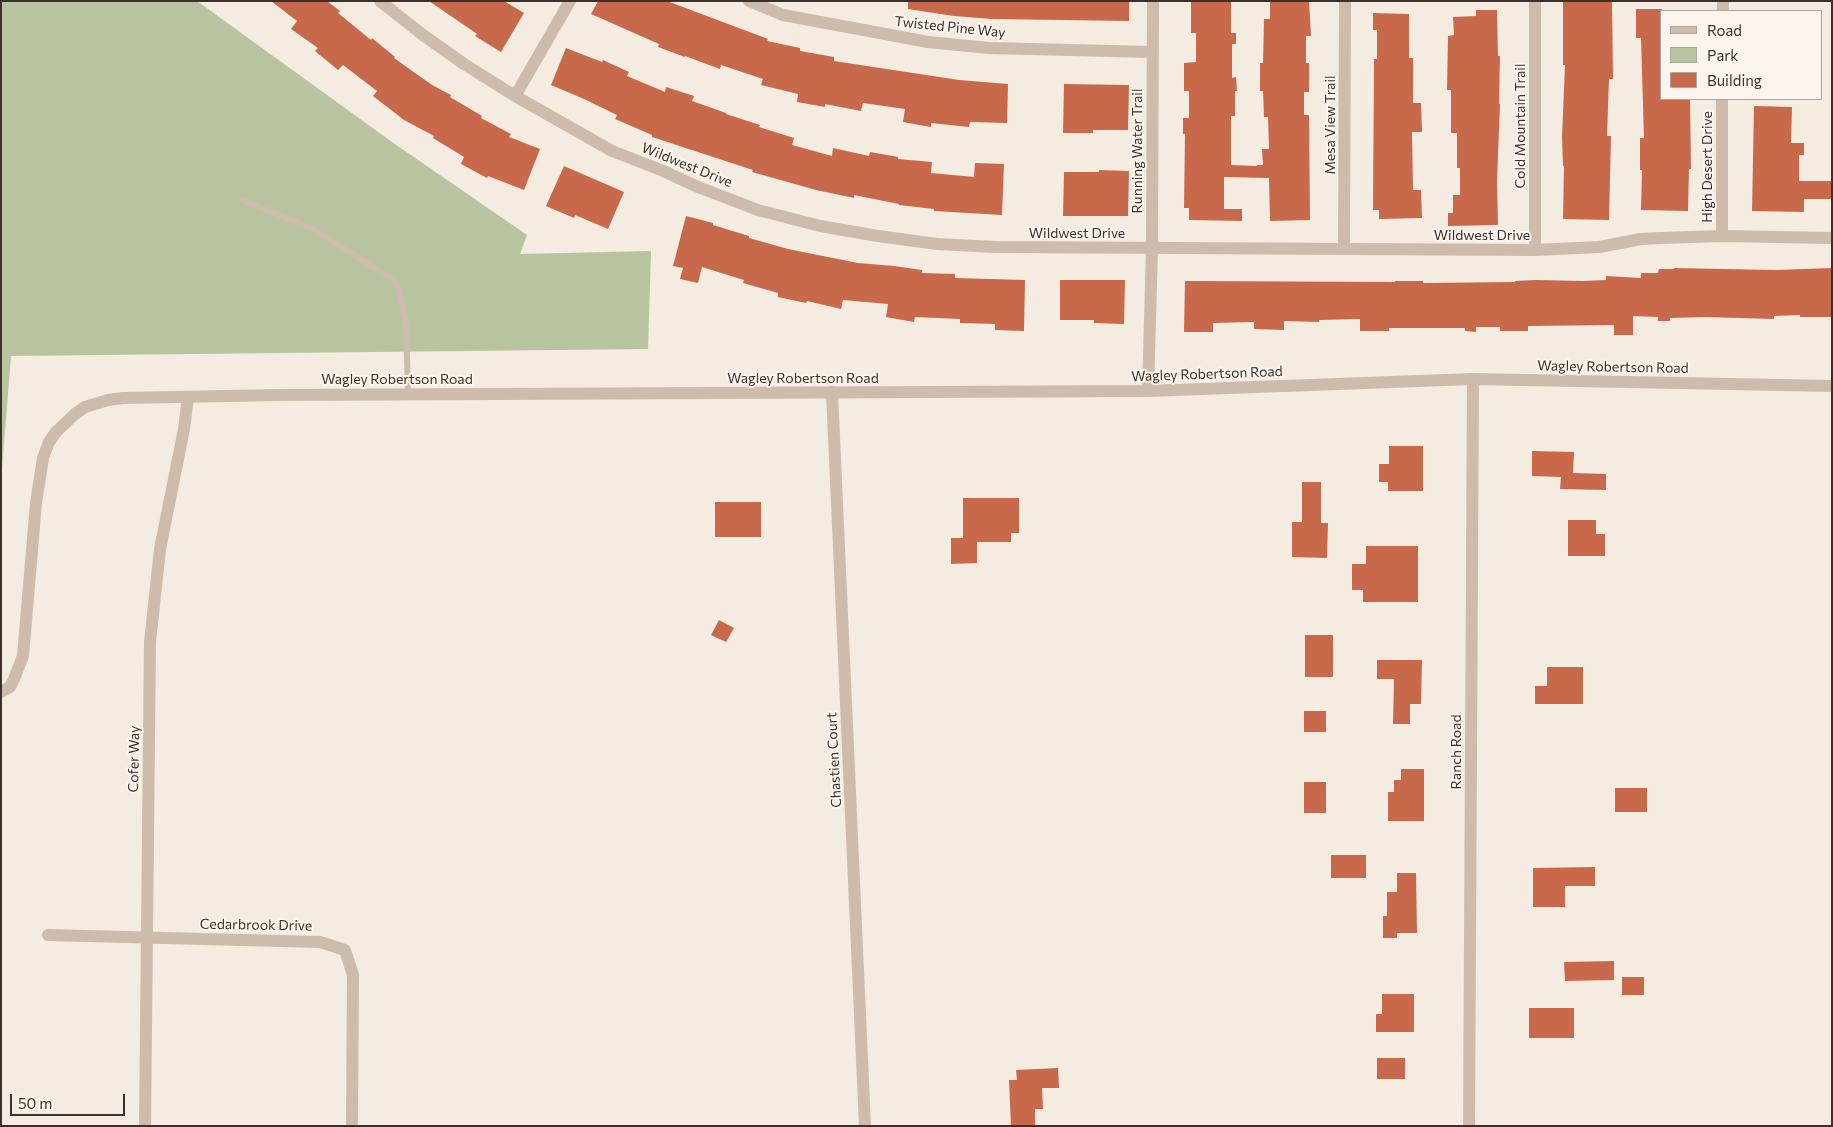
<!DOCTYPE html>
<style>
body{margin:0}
#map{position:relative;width:1833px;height:1127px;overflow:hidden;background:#f4ebe1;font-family:Commissioner,sans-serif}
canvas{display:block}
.frame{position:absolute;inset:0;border:2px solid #3b302b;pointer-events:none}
.legend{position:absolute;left:1660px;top:10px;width:162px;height:90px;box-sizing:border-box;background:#fbf5ee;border:1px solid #aea6a0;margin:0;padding:6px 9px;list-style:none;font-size:15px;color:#3b302b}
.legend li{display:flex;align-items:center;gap:10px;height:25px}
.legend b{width:25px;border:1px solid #aea6a0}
.scale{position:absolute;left:10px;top:1094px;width:115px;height:22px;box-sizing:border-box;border:2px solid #3b302b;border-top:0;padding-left:6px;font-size:15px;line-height:18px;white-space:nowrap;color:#3b302b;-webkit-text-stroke:4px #fbf5ee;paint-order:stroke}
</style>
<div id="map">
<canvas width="1833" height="1127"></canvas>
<div class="frame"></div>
<ul class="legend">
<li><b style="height:6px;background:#cdbbac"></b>Road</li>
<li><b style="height:14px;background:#b8c4a0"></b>Park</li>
<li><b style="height:14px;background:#c8694b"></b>Building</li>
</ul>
<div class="scale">50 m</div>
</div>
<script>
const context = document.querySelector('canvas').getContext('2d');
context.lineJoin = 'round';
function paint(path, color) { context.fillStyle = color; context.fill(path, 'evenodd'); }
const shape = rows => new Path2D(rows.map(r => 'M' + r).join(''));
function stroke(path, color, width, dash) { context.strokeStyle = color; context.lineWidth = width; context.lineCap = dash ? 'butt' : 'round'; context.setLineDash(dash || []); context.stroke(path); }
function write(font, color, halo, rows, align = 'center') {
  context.font = font + ' Commissioner,sans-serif'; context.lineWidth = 4; context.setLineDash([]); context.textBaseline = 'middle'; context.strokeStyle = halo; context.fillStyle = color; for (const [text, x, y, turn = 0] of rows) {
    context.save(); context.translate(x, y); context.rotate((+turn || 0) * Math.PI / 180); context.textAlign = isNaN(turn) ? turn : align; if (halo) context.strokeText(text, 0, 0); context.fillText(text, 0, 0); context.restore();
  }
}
paint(shape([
 [1,1,197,1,392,142,527,235,520,254,651,251,648,349,11,356,1,480]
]), '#b8c4a0');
paint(shape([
 [271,1,327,1,340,11,338,13,371,40,372,38,395,57,394,58,432,85,451,95,450,97,482,116,481,118,511,134,509,137,540,149,524,190,488,176,487,178,461,164,464,157,433,138,434,136,404,120,373,96,377,91,343,65,338,70,315,51,318,48,291,29,297,21],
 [429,1,504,1,524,13,501,52,475,36,477,34],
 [598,1,667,1,768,39,767,41,800,48,800,51,834,57,834,61,959,80,1008,84,1007,123,970,122,969,127,931,123,931,127,903,122,905,109,863,103,861,111,825,104,825,107,797,102,798,94,761,85,763,79,721,65,720,69,685,56,685,57,658,47,659,44,591,14],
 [908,1,1129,1,1129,21,992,19,954,16,908,9],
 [1191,1,1231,1,1231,33,1236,33,1236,44,1232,44,1232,78,1236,77,1237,91,1235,91,1235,116,1231,116,1231,165,1257,166,1257,165,1263,165,1262,149,1269,149,1268,117,1264,117,1263,91,1260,91,1260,63,1263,63,1264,19,1270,19,1270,1,1309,1,1311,36,1306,36,1306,63,1309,63,1309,92,1304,92,1304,115,1309,115,1310,220,1270,221,1269,178,1224,177,1224,209,1242,209,1242,221,1189,220,1189,208,1184,208,1185,134,1183,134,1183,118,1189,118,1189,91,1184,91,1184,63,1196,62,1196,33,1191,33],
 [1563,2,1612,2,1613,79,1609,79,1607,136,1611,136,1609,220,1563,219,1564,166,1563,166,1562,137,1565,65,1563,65],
 [1636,9,1662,9,1662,99,1690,99,1691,169,1689,169,1688,211,1641,210,1642,170,1640,170,1640,138,1644,138,1641,38,1636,38],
 [1476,10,1497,10,1498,56,1500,56,1499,104,1500,104,1497,181,1498,225,1448,226,1448,213,1453,213,1453,195,1460,195,1460,168,1457,168,1457,133,1451,133,1451,90,1447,90,1448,36,1454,35,1453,17,1476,16],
 [1373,13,1409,14,1409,58,1413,58,1413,103,1421,103,1422,132,1412,132,1413,190,1421,190,1422,218,1379,219,1379,210,1373,210,1374,59,1377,59,1377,30,1373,30],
 [566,48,602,62,603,60,629,72,627,76,665,92,666,87,694,96,692,101,726,113,726,114,760,125,759,127,794,138,792,145,832,156,833,148,869,156,870,152,898,157,898,159,932,162,931,173,974,177,975,163,1004,164,1002,215,934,211,934,209,899,205,899,204,854,195,854,198,816,190,752,172,753,170,652,137,652,135,615,119,617,115,584,99,551,85],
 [1064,84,1129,85,1128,130,1093,130,1093,133,1063,133],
 [1754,106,1792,107,1791,143,1804,143,1804,155,1799,155,1799,181,1832,181,1832,199,1804,199,1804,212,1752,211],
 [564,166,624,192,608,229,575,215,574,218,546,206],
 [1099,170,1129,171,1128,216,1063,216,1064,172,1099,172],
 [686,216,713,223,713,225,749,236,749,238,788,249,858,263,894,266,922,270,922,273,955,274,955,278,1025,280,1024,331,995,330,995,324,960,323,960,319,915,317,914,322,886,317,888,304,843,300,841,309,807,301,806,303,778,297,778,293,743,283,744,280,702,267,698,283,680,279,683,268,673,266],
 [1674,268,1775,270,1832,268,1832,317,1800,317,1800,315,1774,316,1774,319,1705,317,1670,318,1670,321,1658,321,1658,317,1633,316,1633,335,1614,335,1614,325,1528,326,1528,331,1500,331,1500,327,1476,327,1476,332,1465,331,1465,328,1389,328,1389,331,1360,331,1360,319,1319,320,1319,322,1284,321,1284,330,1254,329,1254,322,1213,323,1213,332,1184,332,1185,281,1395,282,1395,281,1423,281,1423,283,1515,282,1515,281,1536,280,1583,281,1606,280,1606,276,1641,278,1641,273,1658,273,1659,269,1674,269],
 [1060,280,1125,280,1124,324,1094,323,1094,320,1060,320],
 [1389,446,1423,446,1423,491,1388,491,1388,482,1379,482,1379,464,1389,464],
 [1532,451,1574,452,1573,473,1606,474,1606,490,1560,489,1561,477,1532,476],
 [1302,482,1321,482,1321,523,1328,523,1327,558,1292,557,1292,522,1302,522],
 [963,498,1019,498,1019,533,1011,533,1011,542,977,542,977,563,951,564,951,538,963,538],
 [715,502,761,502,761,537,715,537],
 [1568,520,1596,520,1596,534,1605,534,1605,556,1568,556],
 [1366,546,1418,546,1418,602,1363,602,1363,590,1352,590,1352,564,1366,564],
 [719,620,734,628,726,642,711,635],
 [1305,635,1333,635,1333,677,1305,677],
 [1377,660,1422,660,1421,704,1410,704,1410,724,1393,724,1394,679,1377,679],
 [1547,667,1583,667,1583,704,1535,704,1535,686,1547,686],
 [1304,711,1326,711,1326,732,1304,732],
 [1401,769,1424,769,1424,821,1388,821,1388,792,1394,792,1394,780,1401,780],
 [1304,782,1326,782,1326,813,1304,813],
 [1615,788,1647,788,1647,812,1615,812],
 [1331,855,1366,855,1366,878,1331,878],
 [1595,867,1595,886,1565,886,1565,907,1533,907,1533,868],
 [1397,873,1416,873,1417,933,1397,933,1397,938,1383,938,1383,916,1387,916,1387,892,1397,892],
 [1614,961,1614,980,1565,981,1564,962],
 [1622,977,1644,977,1644,995,1622,995],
 [1382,994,1414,994,1414,1032,1376,1032,1376,1014,1382,1014],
 [1529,1008,1574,1008,1574,1038,1529,1038],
 [1377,1058,1405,1058,1405,1079,1377,1079],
 [1058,1068,1059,1088,1042,1088,1043,1109,1035,1109,1035,1126,1011,1126,1009,1080,1017,1080,1016,1070]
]), '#c8694b');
stroke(shape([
 [242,200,313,229,395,281,400,294,406,322,408,394]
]), '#cdbbac', 6);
stroke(shape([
 [380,1,423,35,464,64,515,96,612,151,661,170,698,187,758,210,820,226,878,236,937,244,995,247,1535,250,1599,247,1641,239,1661,238,1722,236,1832,238],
 [749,1,783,15,928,42,989,48,1152,52],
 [1723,11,1723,1],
 [515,96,570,1],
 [1722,236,1722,99],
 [1344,249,1345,1],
 [1535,250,1535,1],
 [1148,391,1152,248,1153,1],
 [832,392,865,1126],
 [48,935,320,942,345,950,353,975,352,1126],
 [145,1126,150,642,160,549,184,429,188,397],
 [1469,1126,1473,379]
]), '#cdbbac', 12);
stroke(shape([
 [1,692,10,687,14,679,23,656,36,503,43,458,49,442,56,432,75,414,85,407,108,400,123,398,278,395,1148,391,1473,379,1832,386]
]), '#cdbbac', 12);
write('14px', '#3b302b', '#fbf5ee', [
 ["Twisted Pine Way",950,27,6],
 ["Mesa View Trail",1330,125,-90],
 ["Cold Mountain Trail",1520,126,-90],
 ["Running Water Trail",1137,151,-90],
 ["Wildwest Drive",687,165,22],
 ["High Desert Drive",1707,167,-90],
 ["Wildwest Drive",1077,233],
 ["Wildwest Drive",1482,235],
 ["Wagley Robertson Road",1613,367,1],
 ["Wagley Robertson Road",1207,374,-2],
 ["Wagley Robertson Road",803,378],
 ["Wagley Robertson Road",397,379],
 ["Ranch Road",1456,752,-90],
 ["Cofer Way",134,759,-89],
 ["Chastien Court",834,760,-93],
 ["Cedarbrook Drive",256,925,1]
]);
</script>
